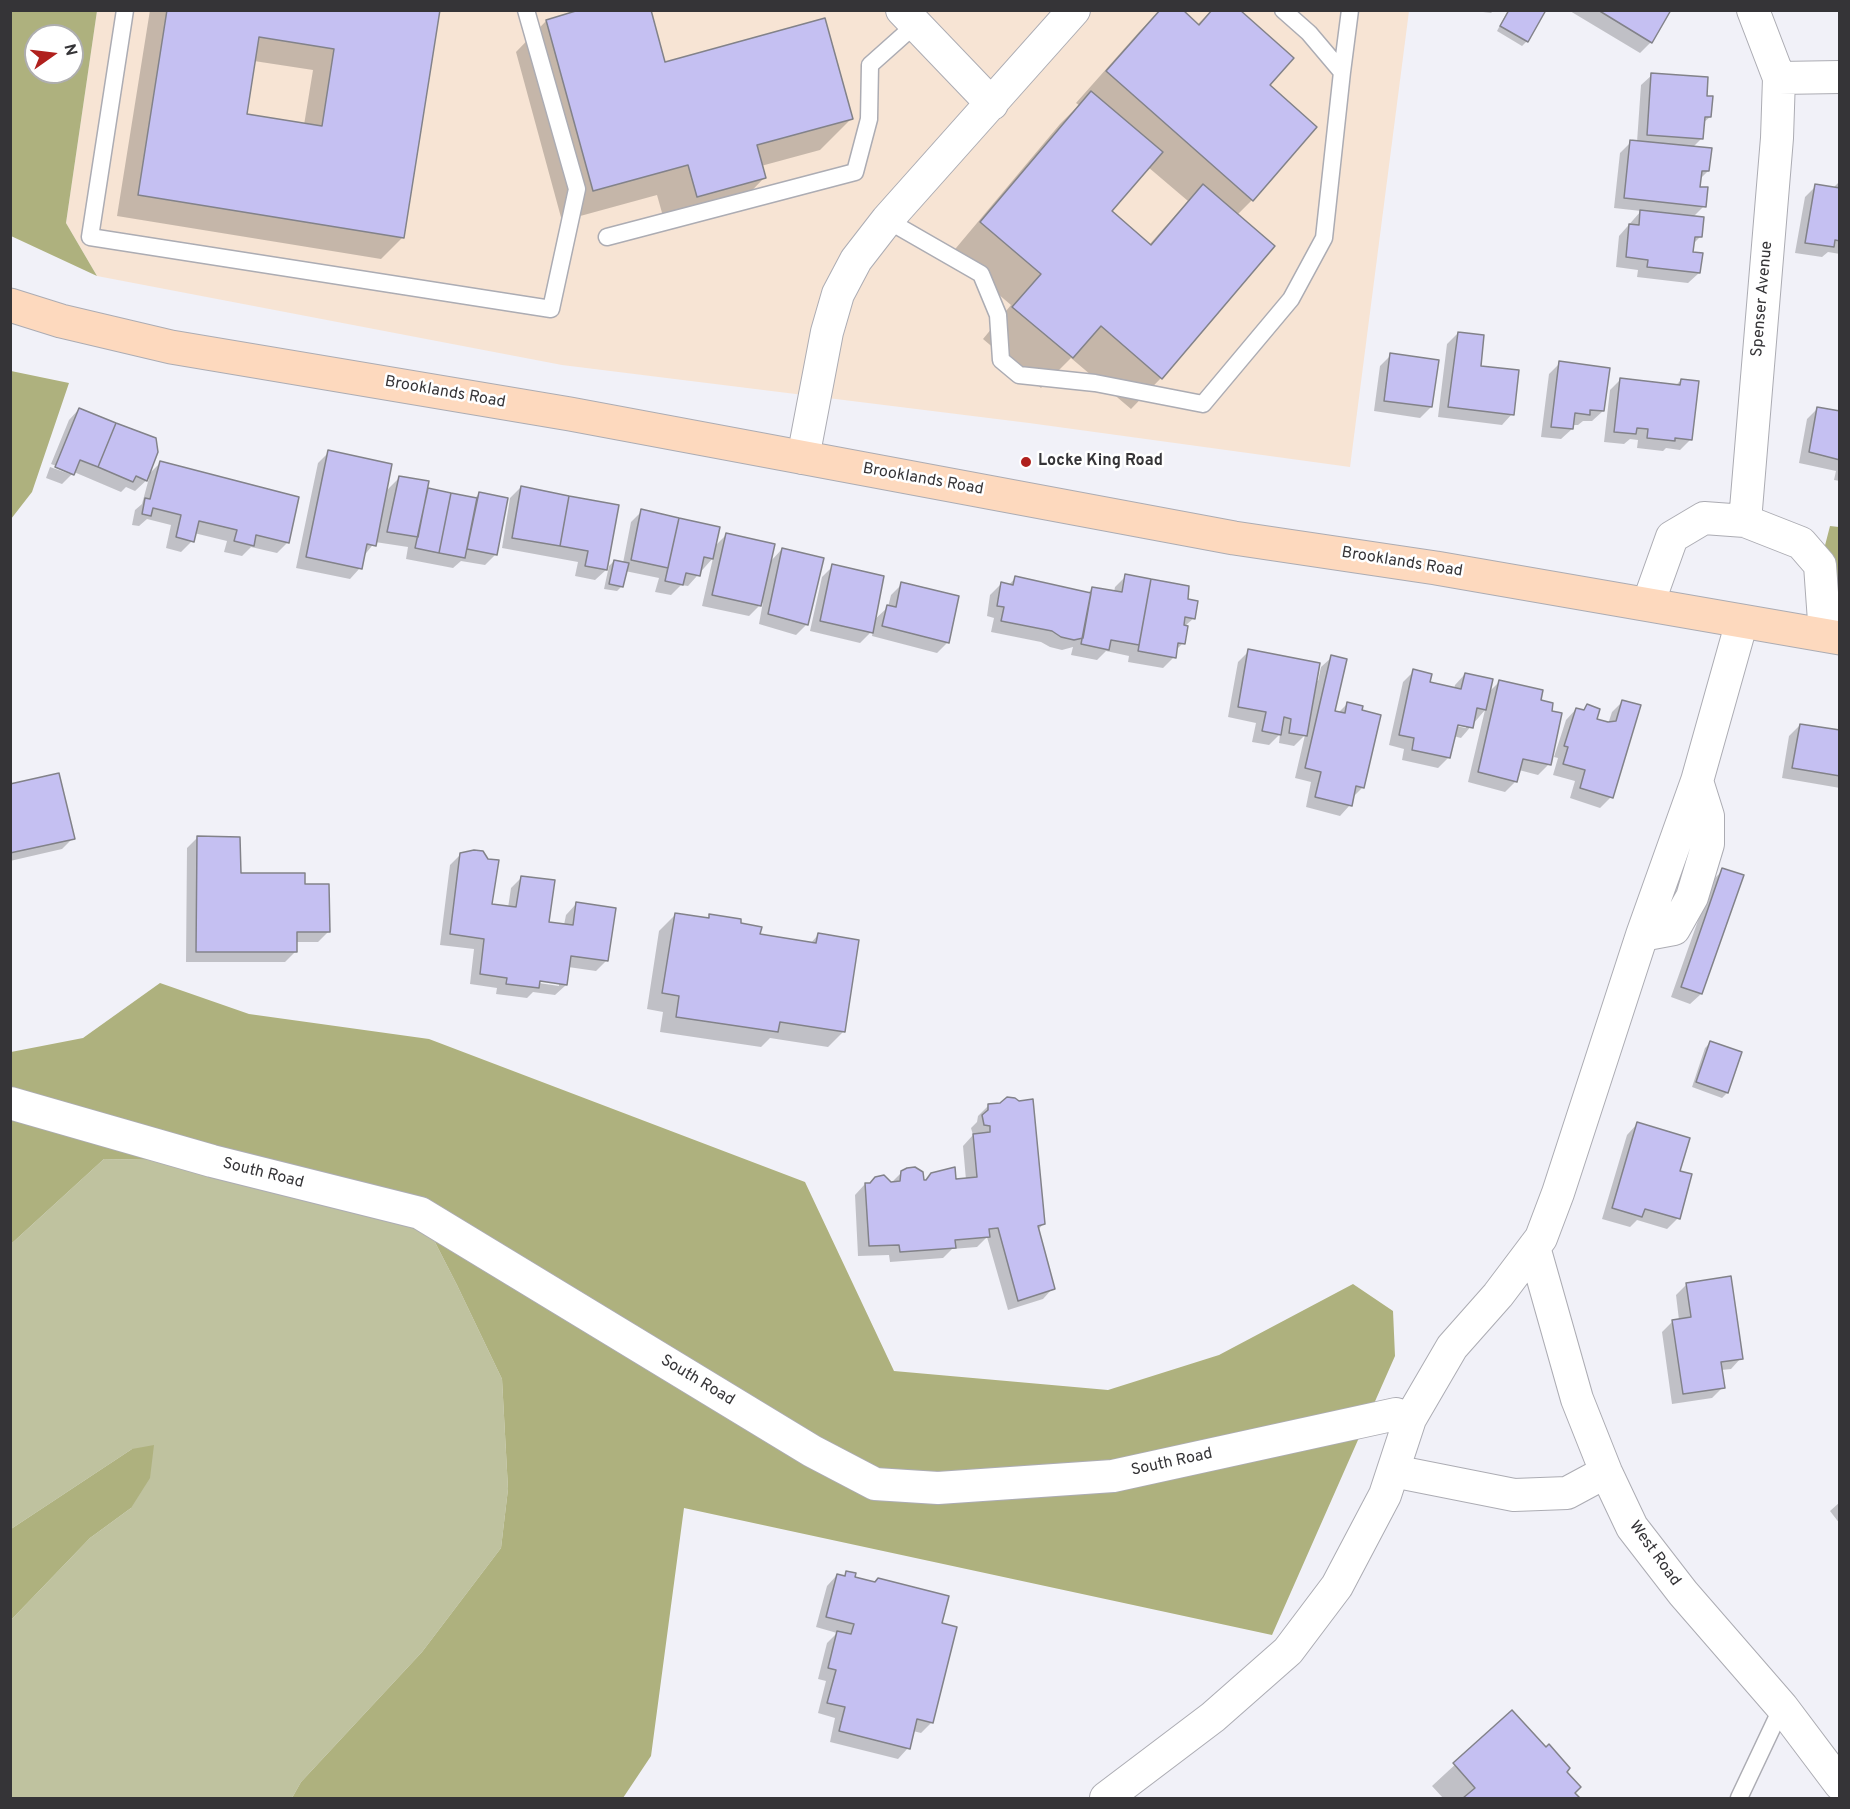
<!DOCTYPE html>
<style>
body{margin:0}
#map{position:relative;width:1850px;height:1809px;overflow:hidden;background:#f1f1f8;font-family:Overpass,sans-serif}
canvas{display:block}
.frame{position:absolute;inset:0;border:12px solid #353437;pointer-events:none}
.north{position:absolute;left:24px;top:24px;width:60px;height:60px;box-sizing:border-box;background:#fff;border:2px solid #aeaeaf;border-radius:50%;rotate:76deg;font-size:16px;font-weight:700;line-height:24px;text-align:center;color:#353437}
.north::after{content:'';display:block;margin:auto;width:21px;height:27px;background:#b0201d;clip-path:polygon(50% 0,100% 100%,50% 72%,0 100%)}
</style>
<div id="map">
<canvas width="1850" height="1809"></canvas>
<div class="frame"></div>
<div class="north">N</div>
</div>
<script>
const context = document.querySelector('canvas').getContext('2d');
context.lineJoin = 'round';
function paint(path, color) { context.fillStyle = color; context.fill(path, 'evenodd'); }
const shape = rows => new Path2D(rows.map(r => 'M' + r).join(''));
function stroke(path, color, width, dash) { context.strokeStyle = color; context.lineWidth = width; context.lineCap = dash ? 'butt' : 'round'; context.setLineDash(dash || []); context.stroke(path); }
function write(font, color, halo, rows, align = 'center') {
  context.font = font + ' Overpass,sans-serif'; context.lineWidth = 5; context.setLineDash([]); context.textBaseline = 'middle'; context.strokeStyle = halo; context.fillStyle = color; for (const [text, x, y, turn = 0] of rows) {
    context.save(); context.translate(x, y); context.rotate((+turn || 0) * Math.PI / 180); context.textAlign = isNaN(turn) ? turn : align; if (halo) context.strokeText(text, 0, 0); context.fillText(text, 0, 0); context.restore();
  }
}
paint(shape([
 [97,11,1409,11,1350,467,1029,423,562,365,97,276,66,223]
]), '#f7e4d4');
paint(shape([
 [104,1159,212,1161,420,1213,457,1285,502,1379,508,1489,501,1548,422,1652,301,1782,292,1798,11,1798,11,1620,90,1538,131,1508,132,1449,11,1529,11,1244]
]), '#bfc29f');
paint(shape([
 [11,10,97,11,66,223,97,276,11,236],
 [36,36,72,36,72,72,36,72],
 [11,371,69,383,32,492,11,519],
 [1830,526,1839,527,1839,604,1823,602,1820,565],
 [160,983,249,1014,429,1039,805,1182,894,1371,1108,1390,1219,1355,1353,1284,1393,1311,1395,1356,1272,1635,684,1508,651,1756,623,1798,292,1798,301,1782,422,1652,501,1548,508,1489,502,1379,457,1285,420,1213,212,1161,104,1159,11,1244,11,1052,83,1038],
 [154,1445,150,1478,131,1508,90,1538,11,1620,11,1529,132,1449]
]), '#aeb17e');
paint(shape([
 [150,10,439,10,403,237,381,259,117,216],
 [254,61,313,70,304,125,245,115],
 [1160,10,1197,25,1212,10,1267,85,1252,200,1237,215,1161,378,1131,409,1071,358,1041,388,983,339,1011,305,951,254,1060,124,1079,105,1076,103,1139,32],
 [1148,167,1188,201,1149,245,1110,212],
 [1467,10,1494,10,1491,13],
 [1508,10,1544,10,1527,41,1522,46,1497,31],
 [1669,10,1651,42,1640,53,1570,11],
 [546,21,664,64,851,119,820,150,761,166,764,178,734,209,666,227,657,195,562,221,516,52],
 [1652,75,1705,97,1710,117,1703,123,1702,138,1692,148,1708,171,1699,180,1698,188,1704,206,1692,218,1700,237,1692,245,1691,254,1699,273,1688,283,1637,277,1638,270,1616,267,1619,236,1641,211,1614,208,1620,153,1631,142,1637,142,1641,85],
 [1840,181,1840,254,1828,252,1822,257,1795,253,1805,197,1816,186,1833,188],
 [1458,333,1512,414,1502,425,1438,417,1447,344],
 [1391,355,1431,407,1420,418,1374,411,1380,366],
 [1560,363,1603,411,1592,421,1583,421,1578,425,1572,425,1572,429,1561,439,1541,437,1549,374],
 [1620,380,1675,386,1681,380,1691,439,1680,450,1666,448,1663,451,1637,448,1638,440,1630,439,1624,444,1604,442,1610,390],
 [79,409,148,475,161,462,288,542,277,553,251,547,242,556,224,552,227,541,194,533,192,541,181,552,166,548,171,525,147,519,139,526,132,525,135,510,142,504,149,478,135,491,126,487,121,492,74,472,62,484,46,478,50,467,70,474,70,471,51,464,69,420],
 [1817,409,1840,412,1840,481,1834,480,1836,471,1799,463,1807,419],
 [329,452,385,492,400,477,426,489,474,499,479,494,496,554,485,565,461,561,453,568,406,559,408,547,375,542,363,557,360,568,350,579,296,568,318,463],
 [521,487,617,506,606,570,595,580,575,576,578,562,502,548,510,498],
 [642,511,714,547,726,535,770,562,782,549,807,624,796,635,759,624,763,602,749,616,702,606,713,558,688,586,681,585,671,595,655,592,659,578,625,571,622,586,617,591,604,589,609,566,614,561,623,563,631,522],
 [833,566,873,621,888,607,891,595,902,584,948,642,937,653,872,636,873,630,860,643,810,631,822,577],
 [1126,576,1188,587,1186,600,1194,618,1186,625,1183,643,1175,651,1174,657,1163,668,1128,662,1129,656,1106,651,1097,660,1071,655,1073,647,1062,650,1050,647,1041,642,991,632,994,618,987,616,990,595,1001,584,1008,586,1016,577,1087,594,1093,588,1114,592,1115,587],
 [1249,651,1318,681,1321,667,1332,657,1333,712,1338,713,1347,704,1363,787,1352,798,1350,805,1340,816,1306,807,1311,782,1295,778,1305,735,1294,746,1279,743,1280,734,1269,745,1252,742,1256,723,1228,717,1238,662],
 [1414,671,1429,683,1454,689,1455,685,1465,674,1488,693,1499,682,1549,764,1538,775,1519,770,1516,781,1505,792,1468,782,1485,710,1461,738,1453,736,1449,757,1438,768,1402,760,1404,749,1389,745,1403,682],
 [1450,725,1466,725,1466,728],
 [1623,701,1611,797,1600,808,1570,798,1575,781,1553,775,1558,758,1554,757,1566,720,1576,709,1582,711,1587,706,1595,720,1608,724,1612,712],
 [1800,725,1840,732,1840,788,1782,778,1789,736],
 [10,786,73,838,62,849,10,861],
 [198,837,240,874,303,885,329,931,318,942,296,942,296,951,285,962,186,962,187,848],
 [461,854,490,905,508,908,511,888,522,877,547,923,564,925,566,915,576,904,607,960,596,971,568,967,566,985,555,995,533,992,527,998,496,994,497,988,470,984,474,949,440,945,450,865],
 [533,979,559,983,559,986,532,982],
 [1723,870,1742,876,1701,994,1690,1004,1671,997,1712,881],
 [675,915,706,919,710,916,759,936,810,944,818,935,844,1031,828,1047,770,1038,761,1047,660,1032,663,1012,647,1009,659,931],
 [1710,1043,1740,1053,1727,1093,1722,1098,1692,1087,1705,1048],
 [989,1105,1044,1223,1038,1230,1053,1288,1043,1299,1008,1310,987,1237,977,1247,952,1249,943,1258,890,1262,889,1255,858,1256,855,1195,865,1184,891,1183,901,1173,922,1183,932,1175,954,1181,966,1180,963,1146,973,1135,971,1128,977,1122,978,1116],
 [1637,1124,1678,1218,1667,1229,1637,1220,1630,1227,1602,1219,1627,1135],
 [1687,1284,1741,1358,1731,1369,1721,1370,1723,1387,1712,1398,1672,1404,1662,1332,1673,1321,1679,1320,1676,1295],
 [1840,1502,1840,1524,1830,1511],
 [847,1573,853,1579,941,1624,932,1722,921,1733,913,1731,908,1748,898,1759,830,1742,835,1718,818,1713,826,1681,818,1679,827,1643,837,1633,816,1627,827,1586,837,1575,843,1577],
 [1512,1712,1565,1771,1573,1793,1578,1798,1443,1798,1432,1786]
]), '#0003');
const building = shape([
 [167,10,440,10,404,238,138,195,167,10],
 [259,37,334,49,322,126,247,114,259,37],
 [579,10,651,10,665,62,825,18,853,119,757,145,766,178,697,197,688,165,593,191,546,20,579,10],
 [1160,10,1183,10,1199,25,1212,10,1240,10,1294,58,1270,85,1317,127,1253,201,1106,71,1160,10],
 [1509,10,1546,10,1528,42,1500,26,1509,10],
 [1598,10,1671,10,1652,43,1598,10],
 [1651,73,1708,77,1707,96,1713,96,1711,117,1705,117,1703,139,1647,135,1651,73],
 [1091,91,1163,152,1112,211,1151,245,1203,184,1275,246,1162,379,1101,326,1073,358,1012,307,1041,274,980,222,1091,91],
 [1630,140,1712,148,1709,171,1702,171,1700,187,1708,187,1706,207,1624,198,1630,140],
 [1815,184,1840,188,1840,241,1835,240,1834,247,1805,243,1815,184],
 [1640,210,1704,217,1702,237,1695,237,1693,252,1703,253,1700,273,1647,267,1648,260,1626,257,1629,224,1639,225,1640,210],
 [1458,332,1484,335,1481,366,1519,370,1514,415,1448,407,1458,332],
 [1390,353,1439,360,1432,407,1384,401,1390,353],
 [1559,361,1610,368,1604,411,1590,410,1590,415,1575,413,1573,429,1551,427,1559,361],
 [1620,378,1680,385,1681,379,1699,381,1692,440,1675,438,1675,441,1647,438,1648,429,1637,428,1636,434,1614,432,1620,378],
 [1817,407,1840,411,1840,460,1809,452,1817,407],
 [79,408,116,423,98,467,80,460,74,475,55,467,79,408],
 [116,423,156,438,158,452,147,481,136,476,133,482,98,467,116,423],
 [328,450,392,464,376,546,367,544,362,569,306,557,328,450],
 [160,461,299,497,289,543,256,535,254,546,234,541,237,530,199,521,194,542,176,537,181,515,153,508,151,516,142,514,145,498,150,499,160,461],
 [399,476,429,481,418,537,387,532,399,476],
 [521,486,569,496,560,546,512,538,521,486],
 [428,488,451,493,439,553,415,548,428,488],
 [479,492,508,498,497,555,467,549,479,492],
 [451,493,477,498,465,558,439,553,451,493],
 [569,496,619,505,607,570,585,566,588,551,560,546,569,496],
 [641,509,679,518,668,568,631,560,641,509],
 [679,518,720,527,713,559,704,557,700,576,686,573,683,585,665,581,679,518],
 [726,533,775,544,761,606,712,595,726,533],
 [782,548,824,558,808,625,768,614,782,548],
 [614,560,629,563,623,587,609,584,614,560],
 [832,564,884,576,873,633,820,621,832,564],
 [1125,574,1151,579,1139,645,1111,640,1109,650,1081,644,1092,587,1122,592,1125,574],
 [1015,576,1091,593,1083,638,1074,640,1061,637,1052,631,1001,621,1004,607,997,606,1001,582,1013,585,1015,576],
 [1151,579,1189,586,1188,599,1198,601,1195,619,1185,617,1184,625,1188,626,1185,644,1178,643,1176,658,1138,651,1151,579],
 [901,582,959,596,949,643,882,626,887,605,896,607,901,582],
 [1248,649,1320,663,1307,736,1289,733,1291,719,1284,717,1281,735,1262,731,1266,712,1238,707,1248,649],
 [1331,655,1347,659,1335,711,1345,713,1347,702,1363,706,1362,710,1381,715,1364,788,1356,786,1352,806,1315,797,1321,772,1305,768,1331,655],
 [1413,669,1432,674,1430,682,1461,689,1465,673,1493,679,1486,710,1477,708,1473,728,1458,725,1450,758,1412,750,1414,738,1399,735,1413,669],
 [1499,680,1543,690,1541,700,1553,703,1552,711,1562,713,1551,765,1523,759,1517,782,1478,772,1499,680],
 [1622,700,1641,705,1613,798,1580,788,1585,770,1563,764,1568,747,1564,746,1576,708,1584,710,1587,704,1600,709,1597,719,1608,722,1616,721,1622,700],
 [1800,724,1840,730,1840,776,1792,768,1800,724],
 [59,773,75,839,10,853,10,784,59,773],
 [197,836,240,837,241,873,305,873,305,884,329,884,330,932,297,932,297,952,196,952,197,836],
 [474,850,483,851,488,859,499,860,492,904,516,907,521,876,555,880,549,922,573,925,576,902,616,908,608,961,571,956,567,985,540,981,539,988,506,984,507,978,480,974,484,939,450,934,460,853,474,850],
 [1722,868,1744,875,1702,994,1681,987,1722,868],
 [675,913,709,918,709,914,741,919,741,923,762,927,760,934,816,943,818,933,859,940,845,1032,780,1022,778,1032,676,1017,679,996,662,993,675,913],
 [1710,1041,1742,1052,1728,1093,1696,1082,1710,1041],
 [1007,1097,1015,1098,1019,1101,1033,1099,1045,1224,1038,1226,1055,1289,1018,1301,998,1228,989,1229,990,1237,955,1240,956,1248,900,1252,899,1245,869,1246,865,1183,870,1183,875,1177,884,1175,891,1182,900,1181,901,1171,907,1168,915,1167,923,1172,924,1180,926,1180,931,1173,955,1167,956,1179,977,1177,973,1134,990,1132,990,1126,984,1125,982,1115,988,1110,988,1104,1000,1103,1007,1097],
 [1637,1122,1690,1138,1680,1171,1692,1174,1680,1219,1645,1209,1642,1217,1612,1208,1637,1122],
 [1731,1276,1743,1359,1721,1362,1725,1388,1683,1394,1672,1320,1691,1317,1686,1283,1731,1276],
 [846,1571,856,1573,855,1577,875,1582,878,1578,949,1596,942,1623,957,1627,933,1723,917,1719,910,1749,839,1731,845,1707,827,1703,836,1670,828,1668,837,1631,851,1634,854,1624,826,1617,837,1574,845,1576,846,1571],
 [1512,1710,1546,1747,1549,1744,1570,1768,1567,1772,1581,1787,1575,1793,1580,1798,1463,1798,1475,1788,1453,1763,1512,1710]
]);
paint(building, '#c5c0f2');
stroke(building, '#828289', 1.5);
const lane = shape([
 [125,10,90,237,551,309,577,189,526,10],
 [1342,72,1350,10],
 [887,220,981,274,998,315,1001,360,1019,375,1095,383,1203,404,1291,299,1324,238,1342,72,1309,33,1283,10],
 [607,237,855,172,869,119,870,65,916,24],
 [1739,1798,1782,1707]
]);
const street = shape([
 [902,10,992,104],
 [1779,78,1840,77],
 [803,458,827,332,838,294,856,260,887,220,1074,10],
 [1745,521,1777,138,1779,78,1753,10],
 [1648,604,1672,537,1704,518,1745,521,1801,543,1820,565,1825,635],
 [1642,935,1674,929,1692,897,1708,844,1708,816,1697,781],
 [10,1103,212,1161,420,1213,812,1451,875,1484,938,1488,1113,1476,1396,1414,1410,1419],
 [1534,1247,1577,1399,1606,1472,1632,1527,1683,1593,1782,1707,1840,1784],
 [1393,1471,1514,1495,1567,1493,1606,1472],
 [1106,1798,1213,1717,1288,1651,1337,1586,1385,1495,1410,1419,1452,1347,1498,1295,1541,1238,1558,1193,1642,935,1697,781,1742,621]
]);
const secondary = shape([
 [10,305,61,321,171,347,570,414,1234,538,1436,568,1840,638]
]);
stroke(lane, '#acacb3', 19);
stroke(street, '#acacb3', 34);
stroke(secondary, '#acacb3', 35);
stroke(lane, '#fff', 16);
stroke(street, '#fff', 32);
stroke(secondary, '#fdd9be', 33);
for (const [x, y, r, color] of [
 [1026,462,6,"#b0201d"]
]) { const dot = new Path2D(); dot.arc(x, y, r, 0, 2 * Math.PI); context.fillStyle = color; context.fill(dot); stroke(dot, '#fff', 2); }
write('16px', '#353437', '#fff', [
 ["Spenser Avenue",1763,299,-85],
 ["Brooklands Road",445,393,10],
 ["Brooklands Road",923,480,10],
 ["Brooklands Road",1402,563,9],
 ["South Road",263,1174,14],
 ["South Road",697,1381,31],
 ["South Road",1172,1463,-12],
 ["West Road",1654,1554,54]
]);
write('bold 16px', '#353437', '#fff', [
 ["Locke King Road",1038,462]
], 'left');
</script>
